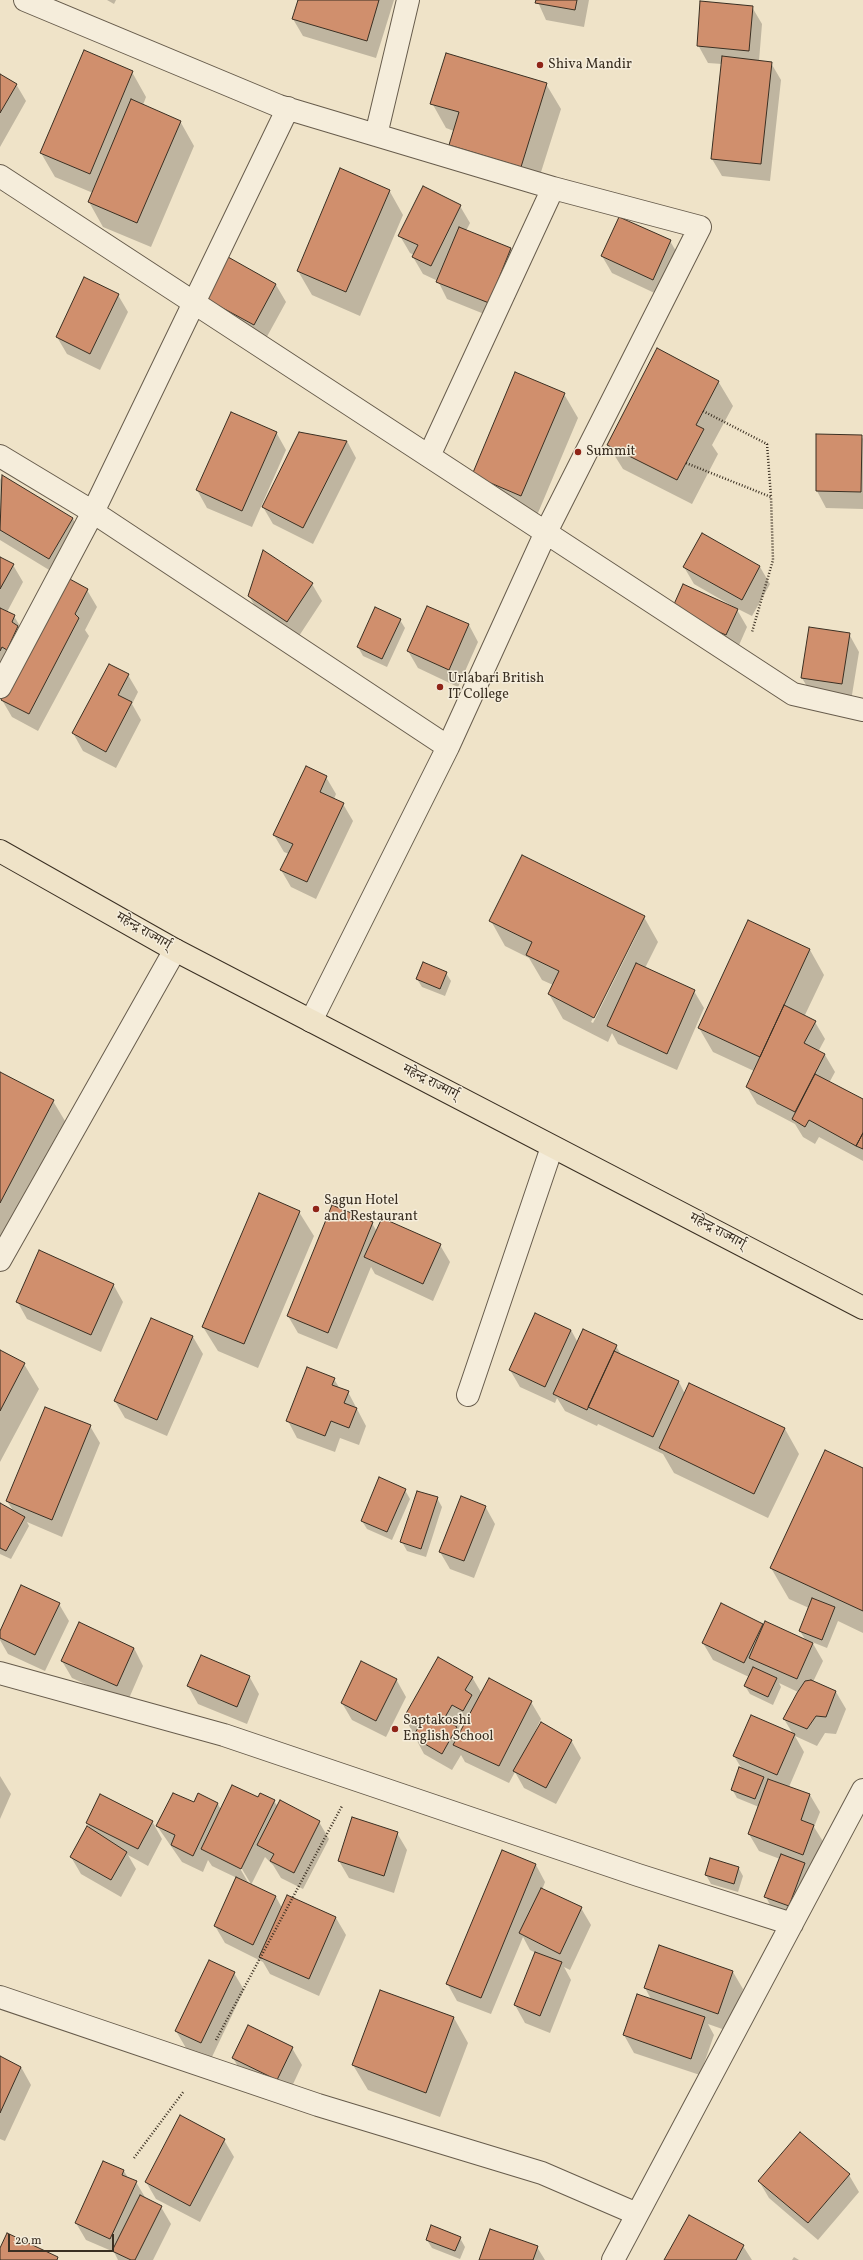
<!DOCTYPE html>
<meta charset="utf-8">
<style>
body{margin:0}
#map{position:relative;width:863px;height:2260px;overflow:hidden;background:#efe3c8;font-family:Vollkorn,serif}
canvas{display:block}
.scale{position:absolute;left:8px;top:2234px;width:106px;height:18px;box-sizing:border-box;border:2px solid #3a2f22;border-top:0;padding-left:5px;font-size:12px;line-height:14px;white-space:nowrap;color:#3a2f22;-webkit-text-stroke:3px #f5eddb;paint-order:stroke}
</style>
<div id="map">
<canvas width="863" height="2260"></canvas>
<div class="scale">20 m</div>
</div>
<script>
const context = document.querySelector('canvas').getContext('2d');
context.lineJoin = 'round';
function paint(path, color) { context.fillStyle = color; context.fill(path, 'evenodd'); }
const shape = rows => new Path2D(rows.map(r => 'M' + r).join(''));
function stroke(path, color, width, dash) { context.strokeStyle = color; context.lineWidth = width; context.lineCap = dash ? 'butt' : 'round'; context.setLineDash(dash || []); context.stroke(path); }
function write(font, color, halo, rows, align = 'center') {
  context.font = font + ' Vollkorn,"Noto Serif Devanagari",serif'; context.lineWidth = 3; context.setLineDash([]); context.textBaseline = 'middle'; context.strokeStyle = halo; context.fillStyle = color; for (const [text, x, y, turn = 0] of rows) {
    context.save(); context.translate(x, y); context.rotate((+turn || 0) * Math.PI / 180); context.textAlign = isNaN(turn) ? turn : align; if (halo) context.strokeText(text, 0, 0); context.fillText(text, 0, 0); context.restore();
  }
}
paint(shape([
 [107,0,116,0,114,4],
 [299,0,394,0,376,58,303,36,293,19],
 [537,0,589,0,584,27,546,20],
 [752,7,762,24,759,61,771,63,781,80,770,181,722,176,712,159,722,64,708,63,698,45],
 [132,72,146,97,143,105,180,121,194,146,151,247,103,227,89,202,93,193,55,177,41,153],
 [0,76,16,84,26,101,0,147],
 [546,84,561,109,535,191,464,169,450,145,454,131,446,128,432,103],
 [389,190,403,215,360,316,312,295,298,271],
 [460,206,470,223,466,231,510,249,520,266,499,320,447,299,438,281,423,274,413,257,414,255,410,253,400,236],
 [670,241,680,258,663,297,612,273,602,256],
 [229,258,276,285,286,302,264,342,217,316],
 [118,295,128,312,100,370,67,354,57,337],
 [718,381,733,406,712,445,718,454,692,504,623,469,608,445],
 [564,394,578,418,535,520,473,475],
 [276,432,286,450,252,527,207,508,197,490],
 [861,436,863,439,863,509,826,508,817,491],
 [347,441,356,458,313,544,273,524,263,507],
 [2,476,73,519,83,536,59,576,0,540,0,480],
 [264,552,312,584,322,601,297,639,259,613,249,596],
 [0,558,13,565,23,582,7,612,14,616,24,633,0,678],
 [684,567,760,567,770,584,752,616,736,608,747,627,736,652,682,628,734,607,694,584],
 [87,590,97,607,85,630,89,636,38,731,12,717,2,700],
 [428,607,469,625,478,642,458,687,418,668,408,651],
 [400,620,405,628,387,667,363,656,358,647],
 [849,634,859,652,851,701,812,695,802,678],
 [128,675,138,692,132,704,141,720,116,768,83,751,73,733],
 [326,777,336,794,334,799,343,804,353,821,316,899,291,887,281,870,289,854,284,852,274,835],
 [644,917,658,942,645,968,694,991,704,1008,677,1070,618,1044,612,1033,608,1042,563,1019,549,994,553,985,542,980,529,958,505,946,491,921],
 [637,930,639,930,593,1023,591,1022],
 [748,921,810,950,824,975,804,1017,815,1022,825,1039,818,1052,825,1055,835,1072,829,1083,863,1101,863,1161,819,1137,815,1144,803,1137,795,1124,757,1104,747,1087,754,1071,713,1052,699,1028],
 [446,973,451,981,445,996,422,987,417,979],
 [0,1073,53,1101,68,1126,0,1241],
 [299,1212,314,1236,258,1368,218,1351,203,1327],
 [372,1223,377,1232,440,1245,450,1262,433,1301,375,1274,371,1267,337,1349,298,1333,288,1316],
 [113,1284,123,1302,101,1352,27,1319,17,1301],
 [571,1330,578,1343,616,1346,622,1356,679,1382,685,1394,690,1384,785,1429,799,1454,768,1518,674,1473,663,1454,598,1424,597,1426,565,1411,557,1398,555,1403,520,1387,510,1370],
 [193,1337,203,1354,167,1436,125,1418,115,1401],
 [0,1351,24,1364,39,1389,0,1462],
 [334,1379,340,1389,348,1392,366,1426,359,1445,340,1438,335,1452,297,1438,288,1421],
 [90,1426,100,1443,62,1537,27,1522,29,1526,11,1559,0,1554,0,1504,14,1512,7,1501],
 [863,1469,863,1633,838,1621,827,1648,812,1642,823,1661,813,1682,836,1692,846,1709,836,1734,825,1733,817,1746,795,1736,804,1752,789,1787,810,1795,820,1812,814,1827,824,1843,813,1871,807,1869,809,1873,794,1914,770,1905,766,1897,780,1859,759,1851,749,1834,759,1807,737,1798,732,1789,742,1769,734,1756,793,1734,784,1719,798,1692,779,1683,781,1687,773,1705,750,1694,745,1686,749,1677,713,1660,703,1643,721,1605,763,1625,766,1622,806,1641,800,1631,809,1608,789,1599,771,1568],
 [405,1490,410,1499,392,1540,367,1529,362,1521],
 [437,1498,442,1507,426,1557,407,1551,402,1542],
 [485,1506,495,1524,474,1578,450,1569,440,1552],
 [59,1604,69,1621,45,1671,8,1654,0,1640,0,1633],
 [134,1648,143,1666,127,1703,72,1678,62,1661],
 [249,1676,259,1694,247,1724,198,1704,188,1686],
 [472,1677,482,1694,531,1702,541,1719,534,1734,571,1740,581,1758,556,1804,524,1788,515,1772,509,1783,465,1762,461,1755,452,1770,424,1754,405,1718],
 [462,1722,466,1724,460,1734,458,1730],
 [396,1679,406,1697,386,1737,352,1720,342,1703],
 [0,1776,11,1794,0,1819],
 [198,1795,218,1804,221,1810,259,1799,274,1801,278,1807,319,1822,329,1839,303,1889,281,1878,273,1865,265,1857,251,1885,276,1897,282,1908,287,1896,336,1918,346,1935,319,1996,270,1974,263,1962,225,1943,215,1926,237,1878,212,1866,208,1860,203,1872,182,1862,157,1826,194,1804],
 [239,1864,251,1884,249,1884,238,1865],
 [152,1821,162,1839,148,1866,128,1855,136,1869,121,1897,81,1874,71,1857,91,1830,87,1823],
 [397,1833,407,1850,394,1893,349,1878,339,1861],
 [536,1865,545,1882,542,1890,581,1908,591,1925,570,1970,564,1967,571,1980,550,2033,525,2023,515,2005,536,1953,530,1950,523,1937,491,2014,457,2001,447,1983],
 [738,1867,743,1876,738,1892,711,1884,706,1875],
 [733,1972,743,1989,728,2031,708,2024,714,2035,700,2075,634,2053,624,2035,651,1999,645,1988],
 [234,1973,244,1990,211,2059,186,2048,176,2031],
 [381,1991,454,2018,468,2043,440,2117,368,2090,353,2065],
 [292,2048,302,2065,287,2097,243,2075,233,2058],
 [0,2057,21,2067,31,2085,5,2141,0,2139],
 [224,2140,234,2157,200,2222,156,2199,146,2182],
 [104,2162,124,2171,128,2178,136,2182,146,2199,161,2207,171,2224,153,2260,118,2260,114,2252,86,2240,76,2223],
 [849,2175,859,2192,818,2240,769,2198,759,2181],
 [460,2238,465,2247,460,2259,432,2248,427,2240],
 [743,2246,752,2260,665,2260],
 [537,2247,545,2260,480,2260],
 [794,2257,799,2260,792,2260]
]), '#0003');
const building = shape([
 [298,0,379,0,367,41,292,19,298,0],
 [536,0,577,0,575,10,535,3,536,0],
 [700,1,753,6,749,51,697,46,700,1],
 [84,50,133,71,90,174,40,153,84,50],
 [446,53,547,83,521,167,449,145,459,112,430,104,446,53],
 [722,56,772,62,761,164,711,159,722,56],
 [0,74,17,84,0,113,0,74],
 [131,99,181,121,137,223,88,202,131,99],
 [340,168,390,190,346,292,297,271,340,168],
 [423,186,461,205,431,266,412,257,418,245,398,236,423,186],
 [619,217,671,240,653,280,601,256,619,217],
 [459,227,511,248,489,303,436,282,459,227],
 [228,257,276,284,254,325,206,299,228,257],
 [84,277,119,294,90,354,56,337,84,277],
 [657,348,719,381,696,425,704,429,677,480,607,445,657,348],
 [515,372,565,393,521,496,472,475,515,372],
 [231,412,277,432,242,511,196,490,231,412],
 [299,432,347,441,303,528,262,507,299,432],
 [816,434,862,435,861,492,816,491,816,434],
 [2,475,73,518,49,559,0,530,2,475],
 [702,533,760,566,742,600,683,567,702,533],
 [263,550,313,583,287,622,248,596,263,550],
 [0,557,14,564,0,589,0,557],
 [66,577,88,589,75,614,79,618,29,714,1,700,66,577],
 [683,584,738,609,726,635,671,611,683,584],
 [427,606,469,624,449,670,407,651,427,606],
 [375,607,401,619,382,659,357,647,375,607],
 [0,608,15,615,12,622,18,626,7,650,2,647,0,651,0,608],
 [809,627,850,633,842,684,801,678,809,627],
 [109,664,129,674,118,695,132,702,106,752,72,733,109,664],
 [306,766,327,776,320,792,344,803,307,882,280,870,293,844,273,835,306,766],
 [522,855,645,916,594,1018,548,994,559,971,526,955,532,942,489,921,522,855],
 [748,920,810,949,760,1057,698,1028,748,920],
 [423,962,447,972,440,989,416,979,423,962],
 [636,963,695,990,667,1054,607,1026,636,963],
 [784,1005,816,1021,804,1043,825,1054,795,1112,746,1087,784,1005],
 [0,1072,54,1100,0,1203,0,1072],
 [815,1074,863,1099,863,1133,856,1146,809,1120,805,1127,792,1119,815,1074],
 [863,1133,863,1149,856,1146,863,1133],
 [259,1193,300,1211,244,1344,202,1327,259,1193],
 [332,1205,373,1222,328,1333,287,1316,332,1205],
 [382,1218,441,1244,423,1284,364,1257,382,1218],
 [39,1250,114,1284,91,1335,16,1302,39,1250],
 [535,1313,571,1330,545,1387,509,1370,535,1313],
 [151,1318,193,1336,157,1420,114,1401,151,1318],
 [583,1329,617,1345,587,1410,553,1394,583,1329],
 [0,1350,25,1363,0,1411,0,1350],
 [614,1351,679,1381,653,1437,588,1407,614,1351],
 [307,1367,335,1378,332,1385,349,1391,344,1403,357,1408,349,1428,331,1421,325,1436,286,1421,307,1367],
 [689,1383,785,1428,754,1494,659,1448,689,1383],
 [45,1407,91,1425,52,1520,6,1501,45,1407],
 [825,1450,863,1468,863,1611,770,1568,825,1450],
 [379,1477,406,1489,387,1532,361,1521,379,1477],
 [417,1491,438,1497,421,1549,400,1542,417,1491],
 [461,1496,486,1506,464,1561,439,1552,461,1496],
 [0,1503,25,1517,6,1551,0,1548,0,1503],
 [21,1585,60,1603,35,1655,0,1638,0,1631,21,1585],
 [812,1598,835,1607,822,1640,799,1631,812,1598],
 [721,1603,763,1624,744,1663,702,1643,721,1603],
 [765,1621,813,1643,797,1679,749,1658,765,1621],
 [79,1622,134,1648,117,1686,61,1661,79,1622],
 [201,1655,250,1676,237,1707,187,1686,201,1655],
 [438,1657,473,1677,465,1690,472,1695,463,1711,452,1705,444,1719,457,1727,442,1754,413,1737,419,1726,404,1717,438,1657],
 [361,1661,397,1679,376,1721,341,1703,361,1661],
 [753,1667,777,1678,768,1697,744,1686,753,1667],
 [489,1678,532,1701,499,1766,453,1745,489,1678],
 [811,1680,836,1691,826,1717,816,1716,807,1729,783,1719,797,1693,805,1681,811,1680],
 [751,1715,795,1734,777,1775,733,1756,751,1715],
 [541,1722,572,1740,546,1788,513,1771,541,1722],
 [739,1767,764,1777,755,1799,731,1790,739,1767],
 [768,1779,810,1794,801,1820,814,1825,803,1855,748,1834,768,1779],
 [232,1785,258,1797,260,1793,275,1800,241,1869,201,1849,232,1785],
 [173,1793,194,1802,198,1793,218,1803,193,1856,171,1845,175,1835,156,1826,173,1793],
 [100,1794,153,1821,138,1849,86,1823,100,1794],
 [280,1800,320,1821,294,1873,270,1861,274,1854,257,1845,280,1800],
 [352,1817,398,1832,384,1876,338,1861,352,1817],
 [87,1826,127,1852,111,1880,70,1857,87,1826],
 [502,1850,536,1864,481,1998,446,1984,502,1850],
 [781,1854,805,1863,789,1906,764,1897,781,1854],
 [710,1858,739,1867,734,1884,705,1875,710,1858],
 [236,1877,276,1896,253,1945,214,1926,236,1877],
 [541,1888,582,1907,560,1954,519,1933,541,1888],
 [287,1895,336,1917,309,1979,259,1957,287,1895],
 [659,1945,733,1971,718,2014,644,1988,659,1945],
 [535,1952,562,1962,540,2016,514,2005,535,1952],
 [209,1960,235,1972,201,2043,175,2031,209,1960],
 [380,1990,454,2017,426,2093,352,2065,380,1990],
 [637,1994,705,2017,691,2059,623,2035,637,1994],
 [248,2025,293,2047,277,2080,232,2058,248,2025],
 [0,2056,21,2067,0,2113,0,2056],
 [180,2115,225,2139,190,2206,145,2182,180,2115],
 [800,2132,850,2174,808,2223,758,2181,800,2132],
 [103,2161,124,2170,122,2175,137,2181,110,2239,75,2223,103,2161],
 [140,2195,162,2206,135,2260,131,2260,112,2251,140,2195],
 [689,2215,744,2245,736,2260,664,2260,689,2215],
 [431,2225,461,2237,455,2251,426,2240,431,2225],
 [490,2229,538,2246,533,2260,479,2260,490,2229],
 [7,2233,58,2257,57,2260,0,2260,0,2248,7,2233]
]);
paint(building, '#d08f6d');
stroke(building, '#3a2f22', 1);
const minor = shape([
 [25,0,279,106,553,188,429,456],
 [376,135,408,0],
 [0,176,793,694,863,710],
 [0,456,93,512,448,747],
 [0,687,93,512,288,108],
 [311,1021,448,747,546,532,700,227,553,188],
 [0,1260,175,950],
 [468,1395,552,1147],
 [0,1673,224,1735,638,1875,792,1924],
 [0,1997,318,2105,542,2173,637,2214],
 [613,2260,863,1790]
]);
const highway = shape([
 [0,851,175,950,863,1308]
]);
stroke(minor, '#675c4c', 24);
stroke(highway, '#3a2f22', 24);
stroke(shape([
 [703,411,767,444,771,497],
 [686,463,771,497,773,560,752,632],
 [216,2040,342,1806],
 [134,2158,184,2091]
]), '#3a2f22', 2.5, [1, 2]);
stroke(minor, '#f5eddb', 22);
stroke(highway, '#efe3c8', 22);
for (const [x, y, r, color] of [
 [540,65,4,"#8f2418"],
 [578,452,4,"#8f2418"],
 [440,687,4,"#8f2418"],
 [316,1209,4,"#8f2418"],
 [395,1729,4,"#8f2418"]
]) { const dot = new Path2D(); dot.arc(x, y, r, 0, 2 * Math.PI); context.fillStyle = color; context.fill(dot); stroke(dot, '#f5eddb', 1.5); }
write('14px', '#3a2f22', '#f5eddb', [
 ["Shiva Mandir",548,65],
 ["Summit",586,452],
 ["Urlabari British",448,679],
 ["IT College",448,695],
 ["Sagun Hotel",324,1201],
 ["and Restaurant",324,1217],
 ["Saptakoshi",403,1721],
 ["English School",403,1737]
], 'left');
write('14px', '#3a2f22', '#f5eddb', [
 ["महेन्द्र राज्मार्ग्",143,932,30],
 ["महेन्द्र राज्मार्ग्",430,1083,27],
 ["महेन्द्र राज्मार्ग्",717,1232,28]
]);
</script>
